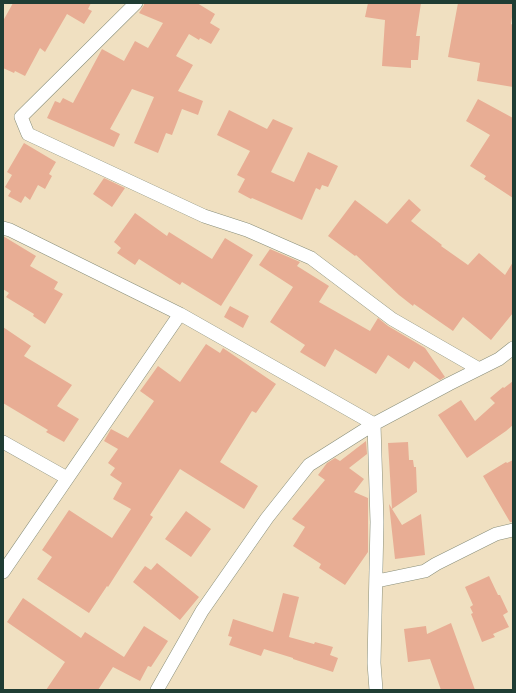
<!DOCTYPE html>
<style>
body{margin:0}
#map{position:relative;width:516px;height:693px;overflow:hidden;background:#f0e0c1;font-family:"Comic Neue",sans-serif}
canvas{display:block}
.frame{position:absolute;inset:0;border:4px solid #1f3d34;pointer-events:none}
</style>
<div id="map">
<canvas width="516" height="693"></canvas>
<div class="frame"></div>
</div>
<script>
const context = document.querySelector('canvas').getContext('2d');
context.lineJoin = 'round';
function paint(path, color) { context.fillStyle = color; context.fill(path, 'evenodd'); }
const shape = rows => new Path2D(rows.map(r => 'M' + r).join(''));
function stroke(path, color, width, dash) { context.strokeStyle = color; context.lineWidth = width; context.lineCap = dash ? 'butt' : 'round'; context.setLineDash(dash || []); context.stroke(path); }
paint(shape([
 [13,3,91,3,88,9,92,11,84,24,67,14,45,52,40,48,25,76,15,71,14,73,3,68,3,21],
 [144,3,197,3,215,14,210,23,220,29,211,44,200,38,199,40,189,34,176,56,193,65,178,91,203,101,198,115,182,109,172,135,166,133,158,153,134,143,154,97,132,89,110,129,120,134,114,147,47,118,55,101,60,103,63,98,73,103,102,49,124,61,135,41,148,48,163,23,139,13,144,5],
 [368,3,421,3,416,36,420,36,418,60,411,60,411,68,382,66,385,20,365,17],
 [458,3,513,3,513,10,511,24,513,25,513,87,477,81,480,63,448,57],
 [478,99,513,118,513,198,484,179,486,176,470,166,490,135,466,121],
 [229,110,267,129,273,119,293,128,271,172,294,182,308,152,338,166,328,187,322,185,320,190,316,188,302,220,252,198,251,199,238,192,245,179,237,175,250,151,217,135],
 [24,143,56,162,49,174,52,176,45,189,38,185,30,200,25,196,21,203,8,196,11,191,5,187,12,175,7,172],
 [104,178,125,188,112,207,93,194],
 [409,199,421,210,411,221,442,245,441,246,468,265,479,253,505,275,513,262,513,313,491,340,463,317,453,331,414,304,413,306,399,295,356,255,355,256,328,236,355,200,387,224],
 [135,213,167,236,169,232,212,259,225,238,253,255,221,306,182,282,180,285,139,259,135,265,117,253,121,248,114,242],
 [3,236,36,256,30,266,58,282,54,289,63,294,45,324,33,316,34,314,6,297,9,293,3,289],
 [270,249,300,262,297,266,329,286,319,302,370,331,378,318,388,326,425,348,445,377,440,380,414,361,409,369,388,355,376,374,335,349,325,367,300,352,305,345,270,322,293,287,259,265],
 [230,306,249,316,243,328,224,317],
 [3,327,31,346,24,356,72,385,57,406,79,419,64,442,46,432,48,430,3,403],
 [206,344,220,353,223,348,276,384,256,413,252,411,220,462,258,486,244,509,180,469,150,515,153,517,108,587,107,586,89,613,37,579,52,557,42,550,69,510,112,538,131,509,113,499,122,483,110,475,115,468,108,463,118,449,104,441,111,429,128,438,154,401,140,391,158,366,180,382],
 [513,381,513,425,506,431,467,458,438,415,461,400,475,421,495,403,490,398,503,387,504,388],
 [366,441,367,454,349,468,364,479,354,492,368,498,368,552,345,585,319,568,321,564,293,546,305,527,292,519,325,480,318,475,327,463,335,458,340,461],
 [408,442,409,460,413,460,414,467,416,467,417,492,392,509,388,443],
 [513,460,513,522,510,522,483,476,506,462,507,463],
 [389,504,402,525,421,514,425,555,395,559],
 [186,511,211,529,191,557,165,539],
 [157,563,199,597,180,620,133,582,145,566,151,570],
 [489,576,498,595,500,595,508,612,503,615,509,627,493,634,495,637,482,642,471,614,473,613,470,607,473,605,465,587],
 [283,593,299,597,289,637,314,644,315,642,333,647,330,655,338,658,333,672,293,659,293,658,264,649,261,656,229,645,232,637,228,636,233,619,273,632],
 [23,598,81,638,85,632,124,657,144,626,168,641,151,667,148,666,140,681,113,667,98,690,46,690,65,662,7,622],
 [451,623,475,690,441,690,430,659,408,662,404,629,426,626,427,634]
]), '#e8ad94');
const minor = shape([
 [136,3,21,117,28,134,204,216,247,230,311,258,392,319,479,369],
 [3,228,10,230,180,314,374,424,377,522,374,663,376,690],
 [3,442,67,478],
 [3,572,180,314],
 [377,581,425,571,436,564,496,534,513,530],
 [157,690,202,611,267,518,309,465,374,424,449,384,499,359,513,348]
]);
stroke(minor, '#888e7a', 14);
stroke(minor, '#fff', 13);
</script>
